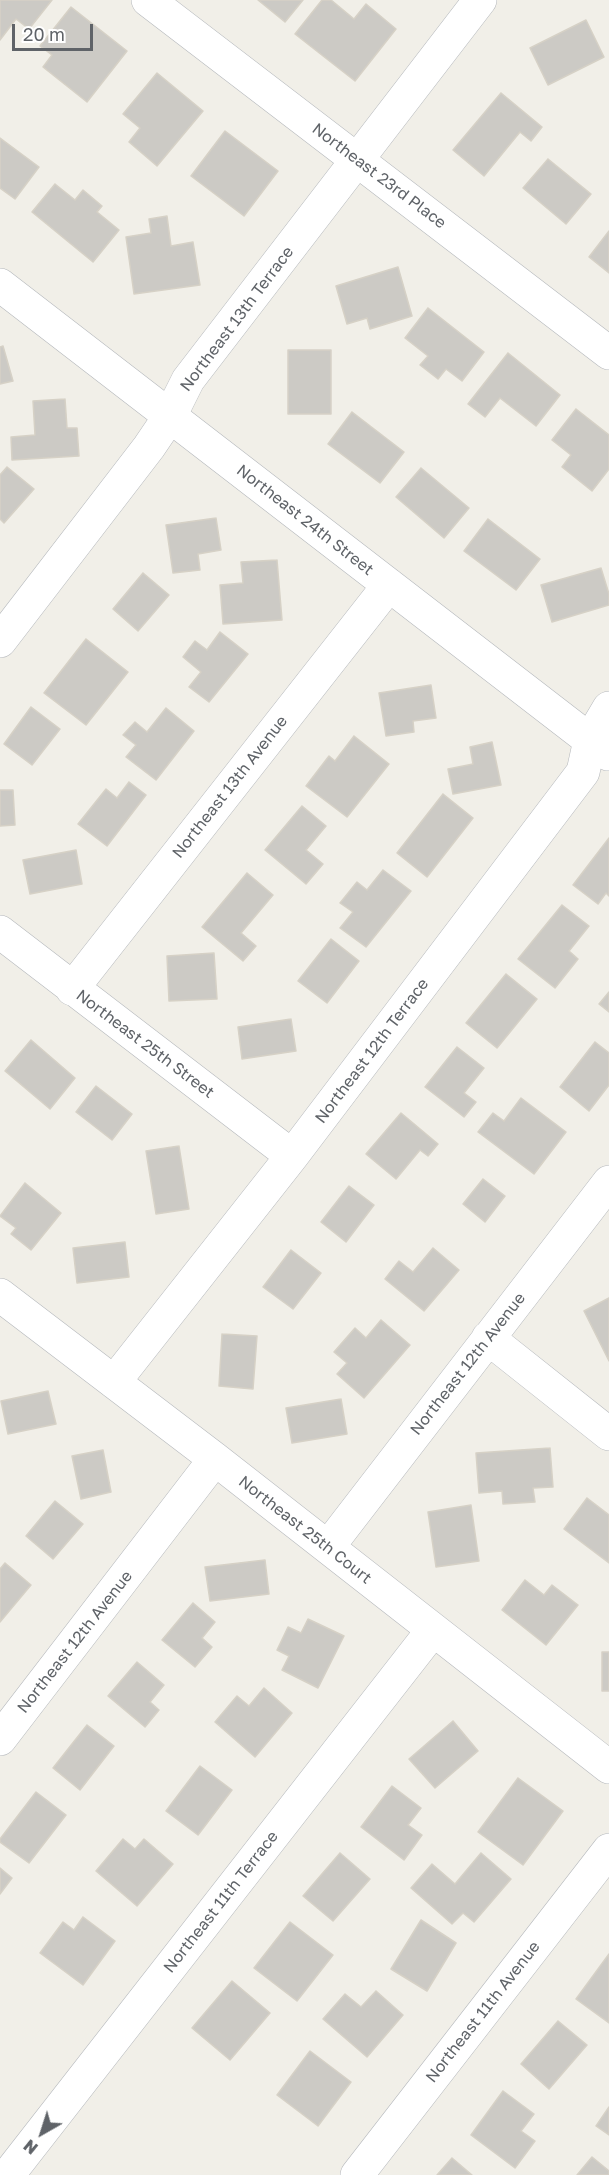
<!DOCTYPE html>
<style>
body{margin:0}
#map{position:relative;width:609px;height:2175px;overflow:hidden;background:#f1efe8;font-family:"Golos Text",sans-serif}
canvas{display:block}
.north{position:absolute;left:12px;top:2103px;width:60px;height:60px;-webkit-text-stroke:4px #fff;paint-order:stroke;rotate:219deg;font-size:16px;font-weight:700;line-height:24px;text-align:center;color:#5f6368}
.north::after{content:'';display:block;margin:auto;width:21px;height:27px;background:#5f6368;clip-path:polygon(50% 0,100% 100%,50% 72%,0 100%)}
.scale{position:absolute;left:12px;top:24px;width:81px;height:27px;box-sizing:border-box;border:3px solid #5f6368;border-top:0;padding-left:8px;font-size:18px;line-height:21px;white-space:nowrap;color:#5f6368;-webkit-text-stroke:4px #fff;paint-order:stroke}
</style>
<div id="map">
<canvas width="609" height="2175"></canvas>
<div class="north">N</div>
<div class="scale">20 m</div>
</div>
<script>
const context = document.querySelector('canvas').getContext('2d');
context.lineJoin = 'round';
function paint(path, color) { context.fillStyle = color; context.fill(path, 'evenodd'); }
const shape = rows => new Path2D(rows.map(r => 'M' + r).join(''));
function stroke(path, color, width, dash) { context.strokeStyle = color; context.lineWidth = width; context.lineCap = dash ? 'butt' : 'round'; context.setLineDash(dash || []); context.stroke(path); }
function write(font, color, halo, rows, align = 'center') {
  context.font = font + ' "Golos Text",sans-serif'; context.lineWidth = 6; context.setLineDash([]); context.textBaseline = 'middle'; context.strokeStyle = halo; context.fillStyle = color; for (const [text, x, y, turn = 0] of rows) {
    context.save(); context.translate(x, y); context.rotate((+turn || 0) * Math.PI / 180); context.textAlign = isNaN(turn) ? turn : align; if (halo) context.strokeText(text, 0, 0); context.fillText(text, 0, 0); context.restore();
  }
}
const building = shape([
 [0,0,52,0,29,29,16,19,0,40,0,0],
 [258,0,303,0,285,22,258,0],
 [322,0,331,0,354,19,366,4,396,29,355,81,295,34,322,0],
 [71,7,127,51,87,102,43,67,52,55,40,46,71,7],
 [586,20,604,57,548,85,530,48,586,20],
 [157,73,203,111,157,166,129,142,140,128,123,114,157,73],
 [501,93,542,127,531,141,520,132,484,176,453,150,501,93],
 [225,131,278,171,244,216,191,176,225,131],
 [0,138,39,167,15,199,0,188,0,138],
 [548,159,591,194,566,224,523,188,548,159],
 [55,184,75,200,83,190,102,206,97,212,119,230,93,262,32,212,55,184],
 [167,216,171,246,193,242,200,285,134,294,126,237,151,233,149,219,167,216],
 [609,231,609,273,589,257,609,231],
 [398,267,412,316,370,329,367,318,347,324,336,286,398,267],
 [428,308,484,352,462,381,446,369,438,379,420,365,428,356,405,338,428,308],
 [3,346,13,381,0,384,0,347,3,346],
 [288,350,331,350,331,414,288,414,288,350],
 [508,353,560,395,536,426,500,398,485,417,468,404,508,353],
 [65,399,67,428,77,428,79,456,12,460,11,437,35,435,33,401,65,399],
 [576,409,609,435,609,469,592,491,562,467,571,455,552,440,576,409],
 [352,412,404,452,380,483,328,444,352,412],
 [7,467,34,489,4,523,0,519,0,475,7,467],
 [421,468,469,508,444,538,396,497,421,468],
 [216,518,221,550,198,554,200,570,173,573,166,525,216,518],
 [488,519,540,559,516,590,464,551,488,519],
 [277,560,282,620,223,624,220,585,243,583,241,562,277,560],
 [601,568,609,594,609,605,552,622,541,585,601,568],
 [143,573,169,595,138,631,113,609,143,573],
 [220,632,248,654,209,702,189,687,201,672,183,657,195,641,207,650,220,632],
 [86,639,128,672,86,725,44,693,86,639],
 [431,685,436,718,413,721,414,732,386,736,379,693,431,685],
 [31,707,60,729,32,765,4,744,31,707],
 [166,708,194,731,156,780,126,757,136,745,123,735,135,722,147,732,166,708],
 [354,736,389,764,347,817,306,786,329,756,335,761,354,736],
 [492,742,501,785,453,794,448,769,473,764,470,747,492,742],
 [129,782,146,795,107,846,78,824,106,789,117,798,129,782],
 [0,790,13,790,15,825,0,826,0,790],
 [443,794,473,818,427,877,397,853,443,794],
 [302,806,326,826,306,850,323,864,306,884,265,850,302,806],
 [609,838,609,896,606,893,598,904,573,885,609,838],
 [76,850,82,884,30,894,23,860,76,850],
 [383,870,411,891,366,947,340,928,353,912,340,903,357,882,367,890,383,870],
 [247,873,273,895,241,933,256,946,243,961,202,927,247,873],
 [562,905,589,926,569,951,578,959,555,988,518,959,562,905],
 [331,939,359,961,327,1003,298,981,331,939],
 [214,953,217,999,169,1001,167,956,214,953],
 [506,974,537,999,497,1048,466,1023,506,974],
 [609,992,609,1012,599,1004,609,992],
 [291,1019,296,1051,242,1059,238,1027,291,1019],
 [31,1040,75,1078,50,1109,5,1071,31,1040],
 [595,1042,609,1053,609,1085,589,1111,560,1087,595,1042],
 [457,1047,484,1068,464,1093,476,1102,464,1117,425,1087,457,1047],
 [96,1086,132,1114,112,1140,76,1112,96,1086],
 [521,1098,566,1132,534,1174,478,1132,493,1113,504,1121,521,1098],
 [401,1113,438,1144,428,1156,420,1150,396,1179,366,1154,401,1113],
 [179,1146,189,1209,156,1214,146,1151,179,1146],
 [483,1179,505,1196,485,1222,463,1204,483,1179],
 [25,1183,61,1213,31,1250,11,1234,16,1228,0,1216,25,1183],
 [349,1186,374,1205,346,1242,321,1222,349,1186],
 [125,1242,129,1277,77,1283,73,1248,125,1242],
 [433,1248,459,1270,424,1311,385,1279,399,1261,413,1272,433,1248],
 [291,1250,321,1273,293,1309,263,1287,291,1250],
 [609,1298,609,1361,584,1311,609,1298],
 [381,1320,410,1345,364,1398,337,1374,347,1363,334,1352,355,1328,366,1338,381,1320],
 [222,1334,257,1336,253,1389,219,1386,222,1334],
 [48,1391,56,1424,8,1434,1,1401,48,1391],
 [341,1399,347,1434,292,1443,286,1408,341,1399],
 [550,1448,553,1487,533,1488,535,1502,503,1504,502,1491,479,1493,476,1453,550,1448],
 [103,1450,111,1492,81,1499,72,1456,103,1450],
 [587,1498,609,1515,609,1563,564,1529,587,1498],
 [55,1501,83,1524,53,1559,26,1536,55,1501],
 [471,1505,479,1561,436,1567,428,1512,471,1505],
 [265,1560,269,1594,210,1601,205,1567,265,1560],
 [5,1563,31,1585,0,1622,0,1569,5,1563],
 [525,1580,544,1595,552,1585,578,1605,546,1645,502,1610,525,1580],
 [193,1603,215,1622,202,1638,212,1647,195,1667,162,1640,193,1603],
 [308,1619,344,1636,318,1688,282,1670,289,1656,277,1650,288,1627,301,1633,308,1619],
 [602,1652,609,1652,609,1691,602,1691,602,1652],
 [137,1662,164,1685,150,1702,159,1710,145,1727,108,1696,137,1662],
 [264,1688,292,1713,255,1757,215,1722,237,1696,249,1706,264,1688],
 [453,1721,478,1751,435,1788,409,1759,453,1721],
 [87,1725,114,1746,80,1790,53,1768,87,1725],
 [200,1766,232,1790,198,1835,166,1811,200,1766],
 [518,1778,563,1811,523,1865,478,1832,518,1778],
 [392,1786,421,1808,408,1825,422,1835,404,1860,361,1827,392,1786],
 [36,1792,66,1815,29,1863,0,1842,0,1839,36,1792],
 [123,1839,135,1849,144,1839,173,1864,137,1906,96,1871,123,1839],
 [340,1853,370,1879,333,1921,303,1896,340,1853],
 [481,1853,511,1879,474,1922,463,1913,452,1924,411,1888,432,1864,455,1884,481,1853],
 [0,1868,12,1878,0,1894,0,1868],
 [83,1917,115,1941,83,1985,40,1953,63,1922,74,1930,83,1917],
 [421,1920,456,1943,427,1991,391,1969,421,1920],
 [290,1922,333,1955,297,2001,254,1968,290,1922],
 [609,1954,609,2023,576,1999,609,1954],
 [232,1981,270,2013,230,2060,192,2028,232,1981],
 [376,1991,403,2015,367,2057,323,2019,345,1994,361,2007,376,1991],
 [558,2021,587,2045,549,2089,521,2064,558,2021],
 [310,2051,351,2082,318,2126,277,2095,310,2051],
 [503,2091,534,2114,521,2131,535,2141,515,2168,471,2135,503,2091],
 [609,2107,609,2135,596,2126,609,2107],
 [592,2157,609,2171,609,2175,577,2175,592,2157],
 [452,2158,472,2175,437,2175,452,2158]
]);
paint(building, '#cccac5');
stroke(building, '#d6d1c6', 1.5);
const minor = shape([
 [148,0,609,353],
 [0,285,608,754],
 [0,641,149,447,170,416,188,380,480,0],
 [0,932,292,1156],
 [72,989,389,585],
 [0,1295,215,1459,609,1767],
 [488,1338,609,1434],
 [114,1382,292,1156,583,772,590,740,609,708],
 [328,1547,609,1182],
 [0,1739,215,1459],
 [8,2175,433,1630],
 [357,2175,609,1850]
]);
stroke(minor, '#b5b8bc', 34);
stroke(minor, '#fff', 33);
write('16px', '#5f6368', '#fff', [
 ["Northeast 23rd Place",379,176,37],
 ["Northeast 13th Terrace",237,319,-53],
 ["Northeast 24th Street",305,520,38],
 ["Northeast 13th Avenue",230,787,-52],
 ["Northeast 25th Street",145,1044,37],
 ["Northeast 12th Terrace",372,1051,-53],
 ["Northeast 12th Avenue",468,1364,-52],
 ["Northeast 25th Court",305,1530,38],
 ["Northeast 12th Avenue",75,1642,-52],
 ["Northeast 11th Terrace",221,1902,-52],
 ["Northeast 11th Avenue",483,2012,-52]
]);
</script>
